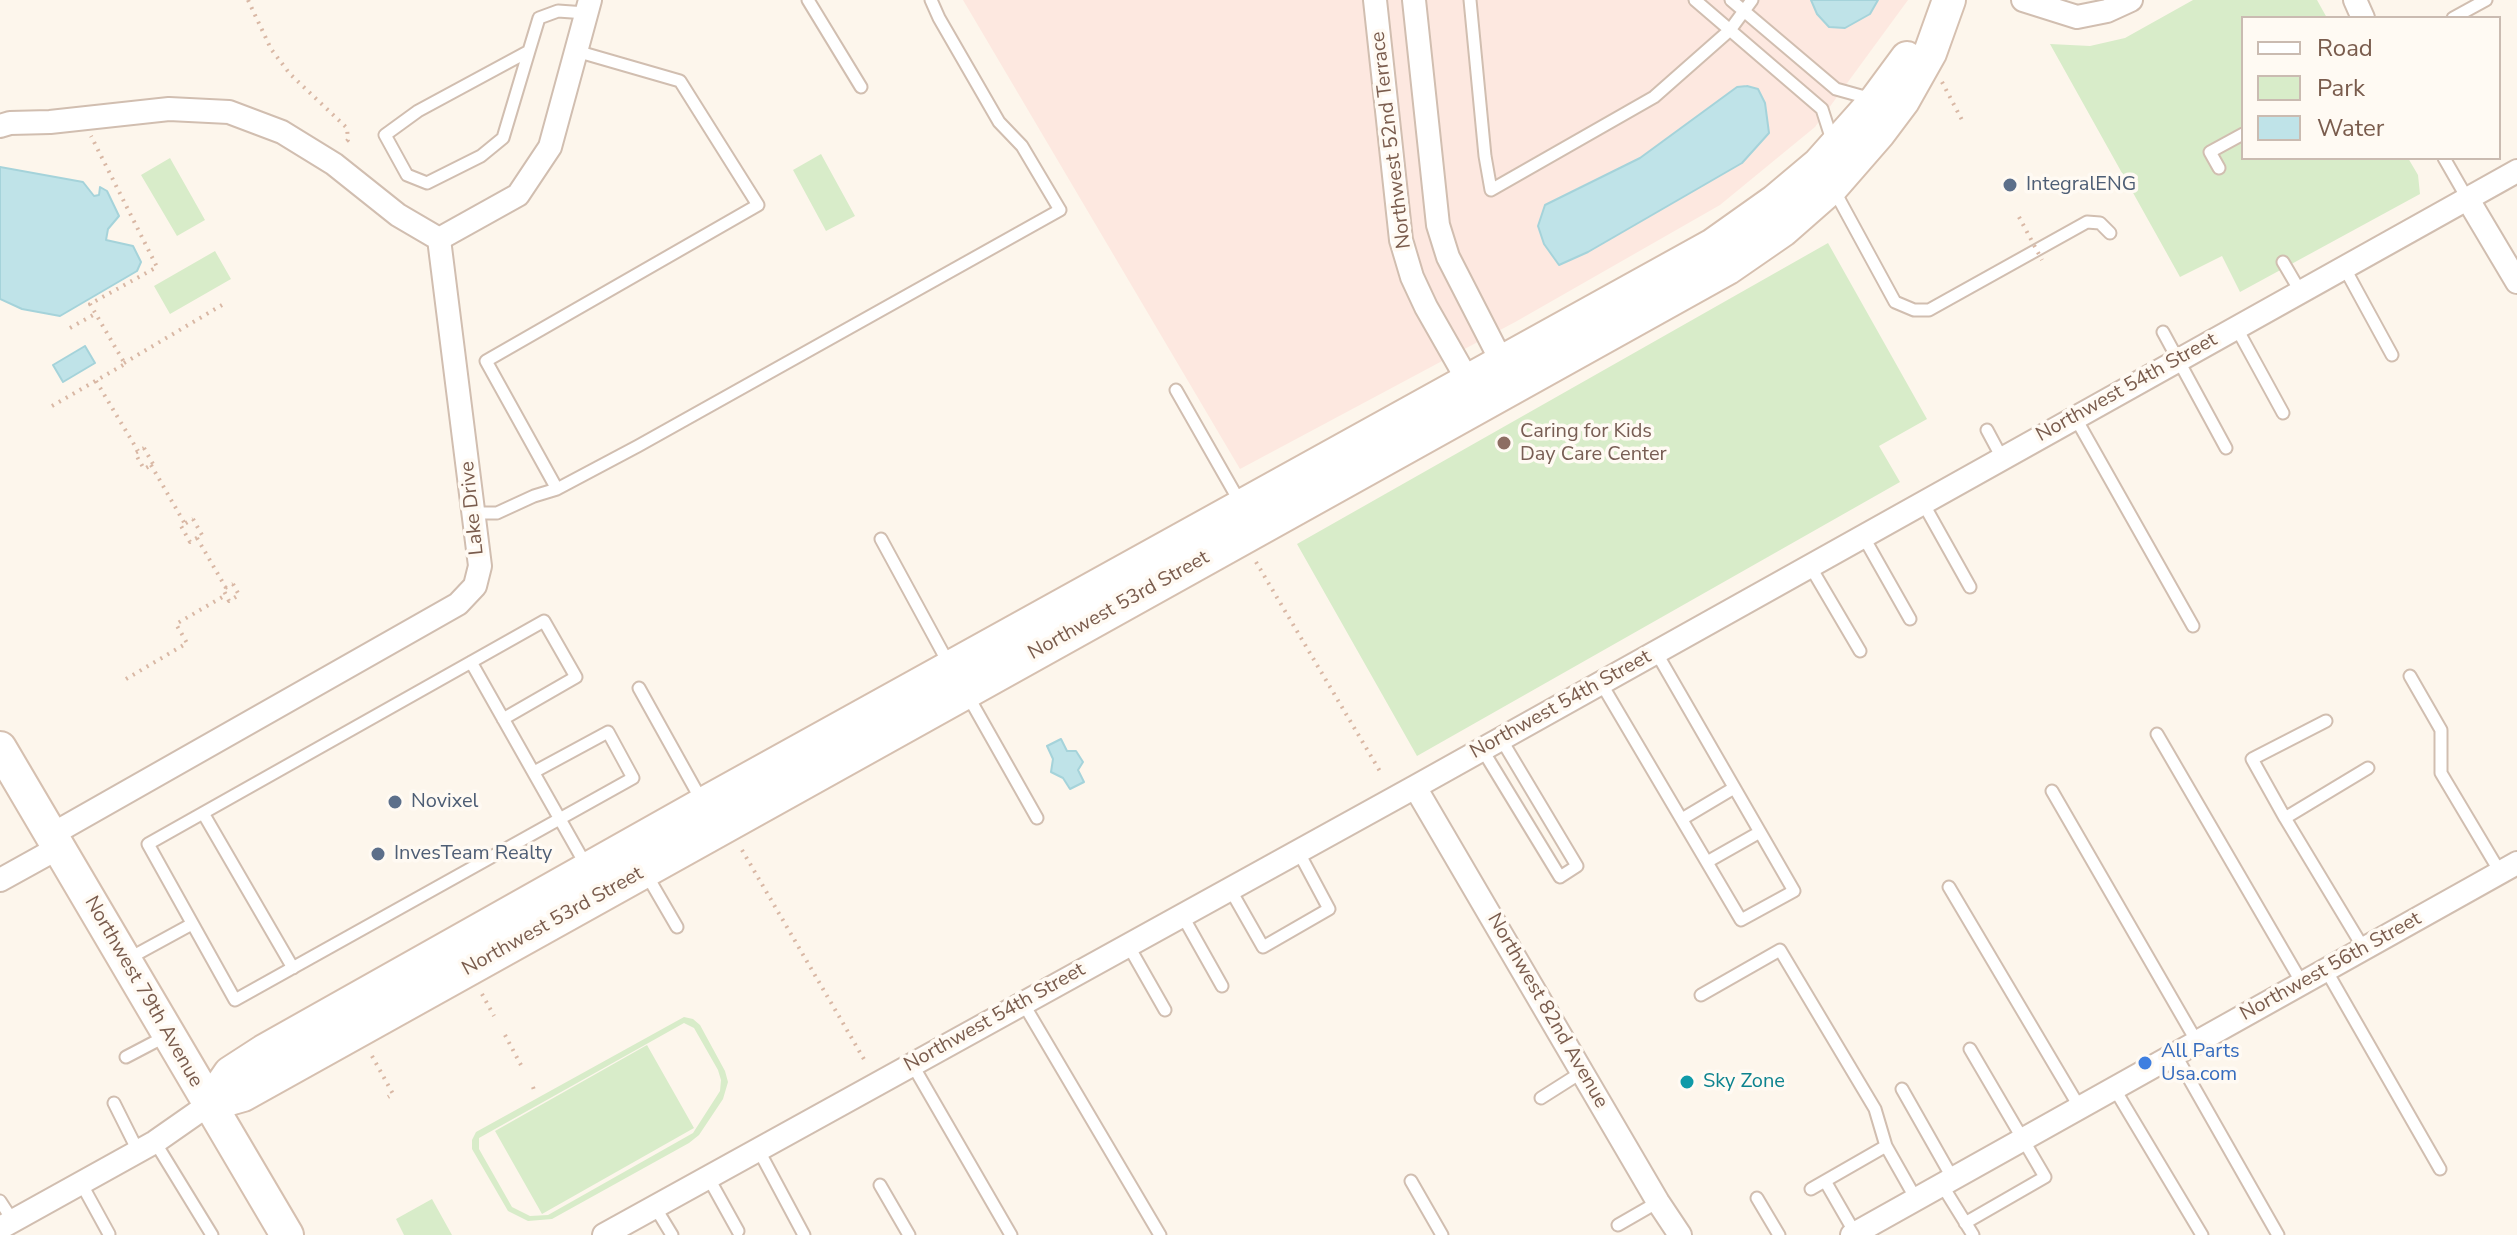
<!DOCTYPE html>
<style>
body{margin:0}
#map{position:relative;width:2517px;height:1235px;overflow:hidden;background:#fdf6ec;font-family:"Nunito Sans",sans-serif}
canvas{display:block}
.legend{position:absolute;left:2241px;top:16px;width:260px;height:144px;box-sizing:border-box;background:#fffaf3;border:2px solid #cabbb1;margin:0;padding:10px 14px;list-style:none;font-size:24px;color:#7a5c4d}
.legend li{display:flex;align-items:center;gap:16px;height:40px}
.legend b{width:40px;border:2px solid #cabbb1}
</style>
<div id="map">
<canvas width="2517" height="1235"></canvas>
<ul class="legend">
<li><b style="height:10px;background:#fff"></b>Road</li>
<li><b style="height:22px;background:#d8ecc9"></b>Park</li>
<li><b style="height:22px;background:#bfe3e8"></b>Water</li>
</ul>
</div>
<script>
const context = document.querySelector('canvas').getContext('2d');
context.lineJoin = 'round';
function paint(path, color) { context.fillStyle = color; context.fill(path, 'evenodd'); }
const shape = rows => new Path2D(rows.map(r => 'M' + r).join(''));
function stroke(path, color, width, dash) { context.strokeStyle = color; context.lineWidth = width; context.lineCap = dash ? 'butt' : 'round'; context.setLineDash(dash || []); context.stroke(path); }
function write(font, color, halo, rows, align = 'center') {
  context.font = font + ' "Nunito Sans",sans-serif'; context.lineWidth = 7; context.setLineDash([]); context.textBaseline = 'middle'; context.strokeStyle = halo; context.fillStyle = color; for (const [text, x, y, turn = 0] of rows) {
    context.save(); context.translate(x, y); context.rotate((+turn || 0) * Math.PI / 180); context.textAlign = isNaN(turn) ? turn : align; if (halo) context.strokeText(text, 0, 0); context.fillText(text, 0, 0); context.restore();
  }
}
paint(shape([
 [963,0,1908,0,1815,127,1720,205,1517,321,1240,469]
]), '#fde8e0');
paint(shape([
 [2193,0,2317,0,2327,18,2243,18,2243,158,2408,158,2418,175,2420,194,2240,292,2222,256,2180,277,2050,44,2090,46,2125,38],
 [821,154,855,216,826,231,793,170],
 [170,158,205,220,177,236,141,175],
 [1828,243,1927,419,1879,446,1900,482,1417,756,1297,544],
 [215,251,231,279,170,314,154,286],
 [684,1017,693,1019,700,1025,725,1071,728,1082,723,1099,699,1135,689,1143,552,1219,528,1221,508,1211,472,1149,472,1140,476,1132],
 [684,1023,694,1028,718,1070,721,1080,720,1091,693,1133,548,1215,530,1216,512,1207,479,1149,479,1138],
 [647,1045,694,1128,542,1214,495,1131],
 [432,1199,452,1235,404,1235,396,1219]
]), '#d8ecc9');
const water = shape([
 [1811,0,1878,0,1870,14,1845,28,1829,27,1817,14,1811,0],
 [1747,86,1758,89,1765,103,1769,133,1742,163,1588,252,1559,265,1544,244,1538,226,1545,205,1640,158,1737,87,1747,86],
 [0,167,83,182,94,196,99,195,100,187,107,191,119,216,108,229,106,240,133,246,141,262,137,271,60,316,22,309,0,299,0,167],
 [85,346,95,363,63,382,53,365,85,346],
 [1061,739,1067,751,1076,751,1083,762,1078,770,1084,782,1070,789,1063,778,1051,772,1053,759,1047,746,1061,739]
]);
paint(water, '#bfe3e8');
stroke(water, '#a5d3da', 2);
const lane = shape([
 [808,0,861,87],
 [1470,0,1485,156,1491,190,1654,97,1730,30,1752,0],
 [1695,0,1822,109,1832,140],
 [1731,0,1836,89,1872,99],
 [2453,18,2486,0],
 [529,51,418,111,385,135,407,175,427,183,481,156,503,138,529,51,539,18,558,11,586,13],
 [2444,158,2467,198],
 [2219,168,2210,152,2243,134],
 [1834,190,1895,302,1914,310,1929,310,2087,222,2100,223,2110,233],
 [2283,262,2300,291],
 [2344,267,2392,355],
 [2236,327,2283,413],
 [2163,332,2226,448],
 [1176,390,1241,504],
 [2075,417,2193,626],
 [1987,430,2002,458],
 [557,489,486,361,758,205,680,81,576,51],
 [1923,503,1970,587],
 [474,513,497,513,534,496,557,489,638,446,1060,210,1022,146,999,122,939,18,931,0],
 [1863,536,1910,619],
 [881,539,950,666],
 [1810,566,1860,651],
 [471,662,587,867],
 [2410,676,2441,730,2441,773,2500,872],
 [1601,683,1741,920,1794,891,1656,652],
 [639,688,703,803],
 [968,696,1037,818],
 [503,719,576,677,544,621,148,844,235,1000,633,778,608,732,534,772],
 [2157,734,2302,983],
 [1482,749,1560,877,1577,866,1501,739],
 [2052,791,2197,1042],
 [203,813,293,968],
 [2285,818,2252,759,2326,721],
 [1682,819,1734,788],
 [1707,862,1760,832],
 [645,872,677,927],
 [1949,887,2080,1108],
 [1230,889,1263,947,1329,909,1298,851],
 [1182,915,1222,986],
 [1128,945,1165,1010],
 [2364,949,2285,818,2368,768],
 [126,960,192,924],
 [2326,970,2440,1169],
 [1701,995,1780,950,1875,1109,1886,1146],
 [1023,1003,1160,1235],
 [2175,1054,2278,1235],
 [126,1057,168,1035],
 [912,1064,1011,1235],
 [2114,1088,2202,1235],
 [1902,1089,1953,1179],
 [1541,1098,1582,1072],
 [114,1103,138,1151],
 [155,1142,212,1235],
 [758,1149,804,1235],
 [708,1177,738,1231],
 [1411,1181,1442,1235],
 [1825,1181,1855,1233],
 [81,1183,109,1234],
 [880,1185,909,1235],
 [1942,1185,1973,1235],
 [1811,1189,1886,1146,1916,1199],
 [1757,1198,1779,1235],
 [0,1201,13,1221],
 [655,1207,672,1235],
 [1965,1223,2045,1177,1970,1049],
 [1618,1225,1658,1202]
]);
const street = shape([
 [1375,0,1401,240,1412,277,1426,307,1475,393],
 [1414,0,1438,225,1448,257,1507,372],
 [2023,0,2077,17,2107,11,2131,0],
 [2355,0,2363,18],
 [0,126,10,123,50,122,169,109,229,112,282,132,334,164,398,215,439,239],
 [2467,198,2517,282],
 [439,239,518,195,550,147,590,0],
 [1415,787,1658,1202,1680,1235],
 [51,835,458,604,475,586,480,566,439,239],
 [0,880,58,848],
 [0,1228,155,1142,208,1105],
 [604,1235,1415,787,2517,171],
 [1852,1235,2517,863]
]);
const secondary = shape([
 [0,748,287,1235],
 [208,1105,243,1095,1728,268,1783,230,1832,187,1879,133,1903,101,1930,53,1949,0],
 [208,1105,230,1073,264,1051,703,804,1713,245,1775,201,1819,164,1876,100,1907,58]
]);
stroke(lane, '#d1beb0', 15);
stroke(street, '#d1beb0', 26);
stroke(secondary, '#d6c0b0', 36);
stroke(shape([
 [248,0,271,49,290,74,347,128,348,140,342,145],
 [1942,82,1962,120],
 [70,328,95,314],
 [124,363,222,305],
 [96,381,138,451],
 [52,406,125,364,90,304,157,267,91,136],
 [144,448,153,464,144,469,135,453,144,448],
 [151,465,185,524],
 [193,519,202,535,190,542,181,526,193,519],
 [197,538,226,588],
 [1256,562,1381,773],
 [233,584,239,595,229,601,223,589,233,584],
 [126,679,187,643,176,624,226,595],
 [742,850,865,1061],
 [482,994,494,1016],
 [505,1035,522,1067],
 [372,1056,393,1094,388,1097],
 [533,1087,534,1090]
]), '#d9b8a5', 4, [2, 6]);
stroke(lane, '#fff', 11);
stroke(street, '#fff', 22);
stroke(secondary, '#fff', 32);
stroke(shape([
 [2019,217,2042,260]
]), '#d9b8a5', 4, [2, 6]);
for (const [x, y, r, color] of [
 [2010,185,8,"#5c6f8a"],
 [1504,443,8,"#8d6e63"],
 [395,802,8,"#5c6f8a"],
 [378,854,8,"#5c6f8a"],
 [2145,1063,8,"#3f7fe0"],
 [1687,1082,8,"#0f9aa8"]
]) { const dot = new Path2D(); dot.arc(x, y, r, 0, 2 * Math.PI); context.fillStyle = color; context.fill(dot); stroke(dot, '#fffaf3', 3); }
write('20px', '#7a5c4d', '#fffaf3', [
 ["Northwest 52nd Terrace",1392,140,-97],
 ["Northwest 54th Street",2127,388,-29],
 ["Lake Drive",473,508,-96],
 ["Northwest 53rd Street",1119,606,-29],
 ["Northwest 54th Street",1561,705,-29],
 ["Northwest 53rd Street",553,922,-29],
 ["Northwest 56th Street",2331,967,-29],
 ["Northwest 79th Avenue",143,992,60],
 ["Northwest 82nd Avenue",1547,1011,60],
 ["Northwest 54th Street",995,1018,-29]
]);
write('20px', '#4e5e75', '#fffaf3', [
 ["IntegralENG",2026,185],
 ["Novixel",411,802],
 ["InvesTeam Realty",394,854]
], 'left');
write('20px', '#785e54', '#fffaf3', [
 ["Caring for Kids",1520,432],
 ["Day Care Center",1520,455]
], 'left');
write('20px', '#366cbe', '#fffaf3', [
 ["All Parts",2161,1052],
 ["Usa.com",2161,1075]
], 'left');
write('20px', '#0d838f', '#fffaf3', [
 ["Sky Zone",1703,1082]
], 'left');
</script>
